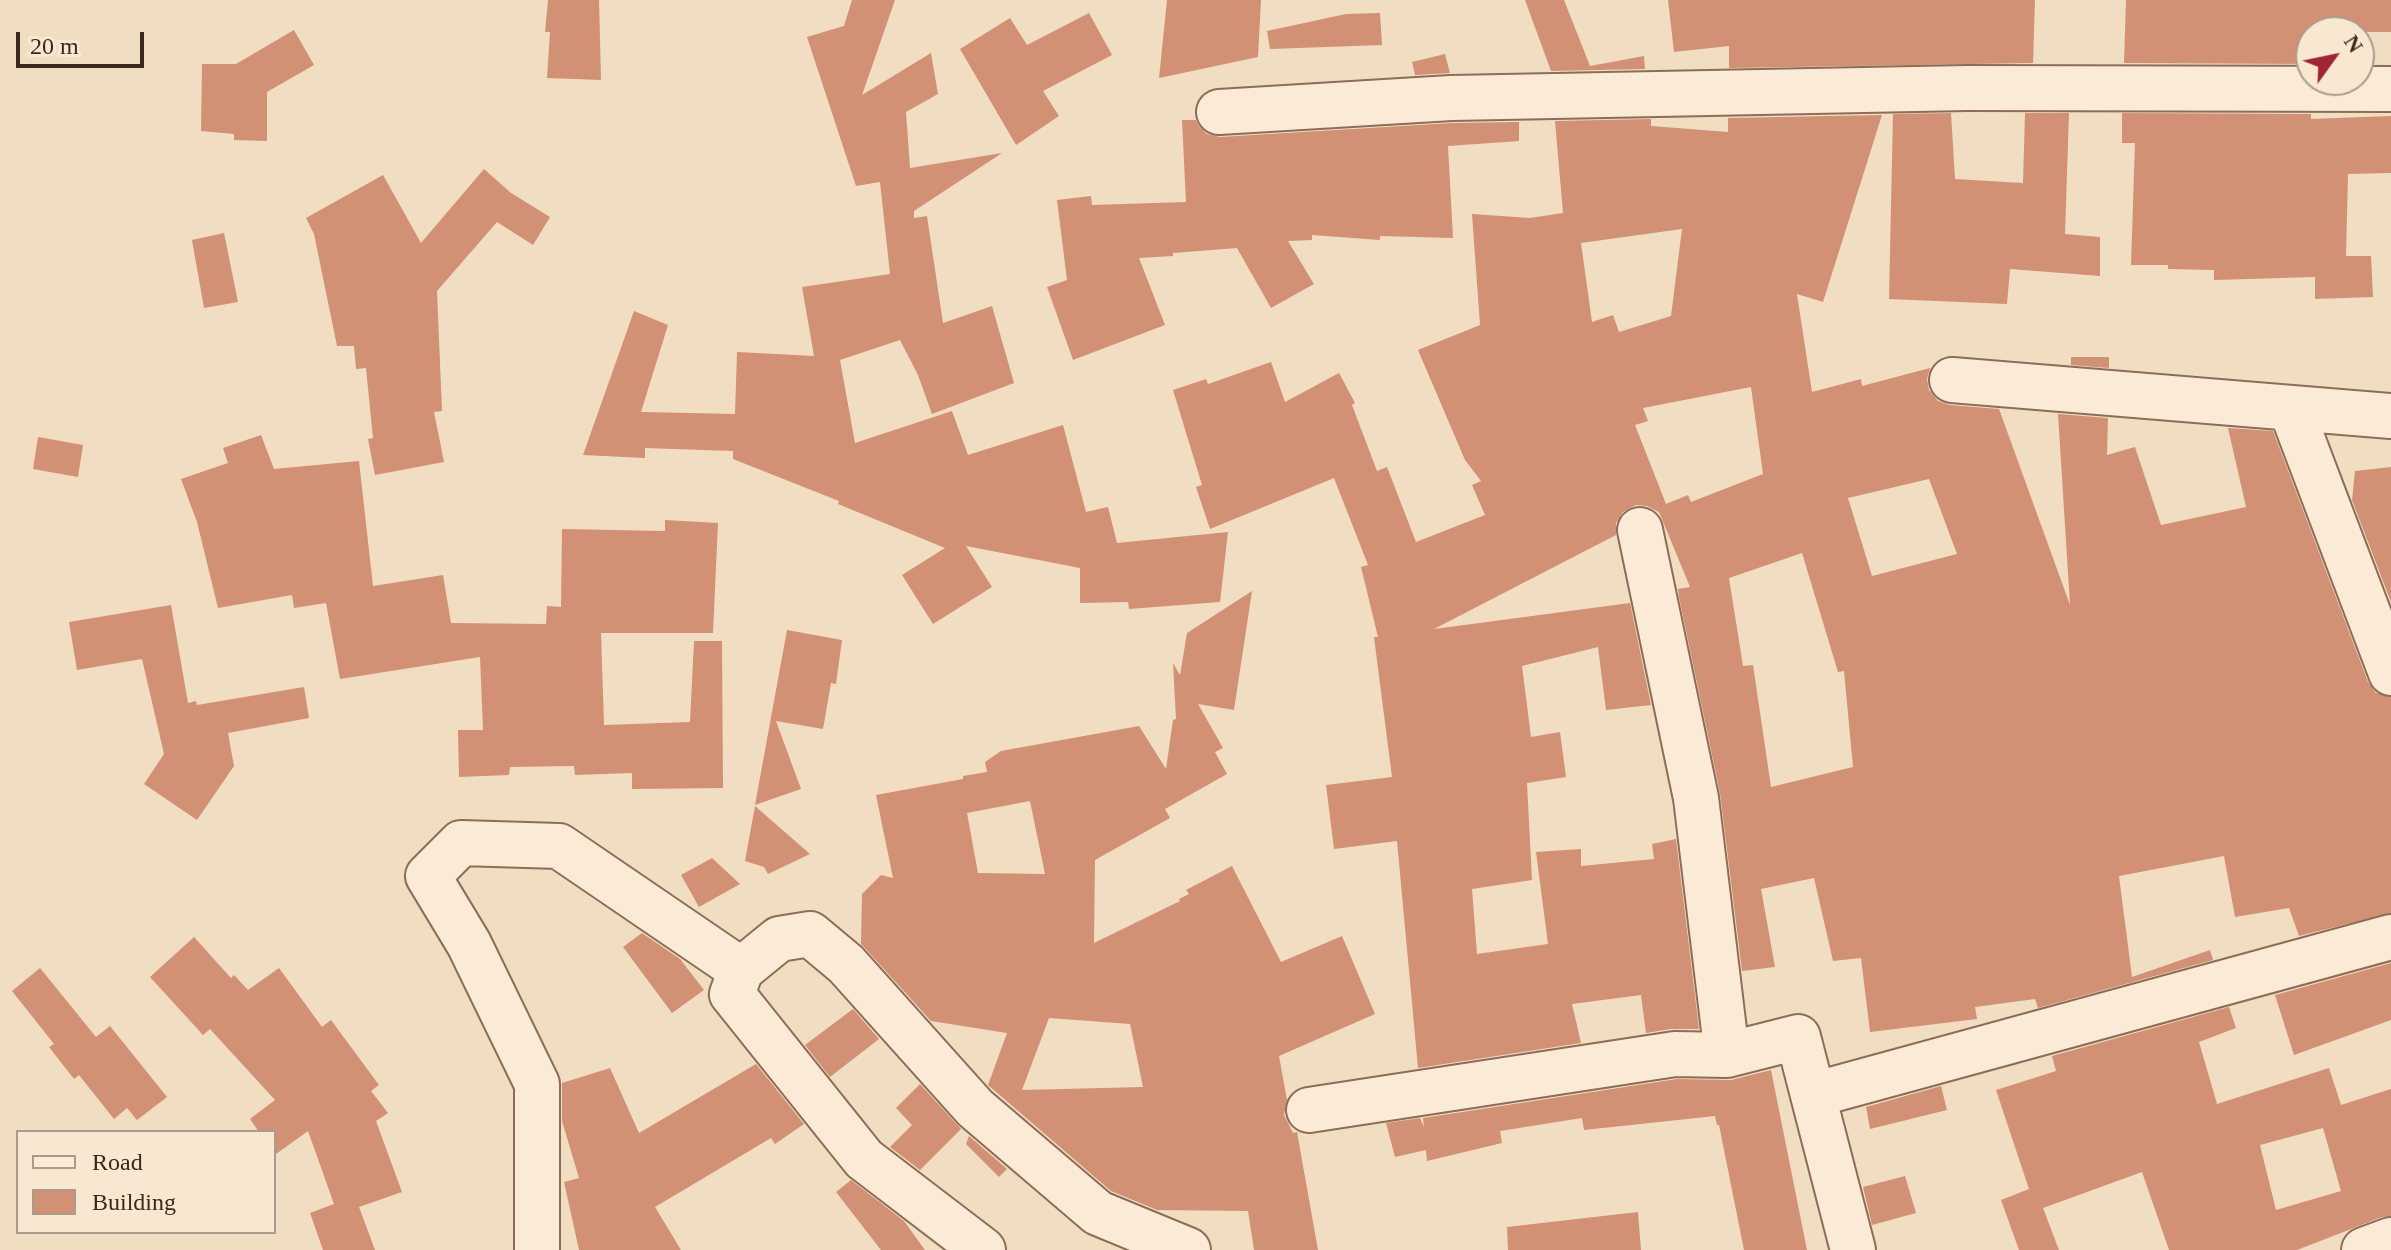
<!DOCTYPE html>
<style>
body{margin:0}
#map{position:relative;width:2391px;height:1250px;overflow:hidden;background:#f1ddc2;font-family:"Times New Roman",serif}
canvas{display:block}
.legend{position:absolute;left:16px;top:1130px;width:260px;height:104px;box-sizing:border-box;background:#f8e8d2;border:2px solid #ac9b8a;margin:0;padding:10px 14px;list-style:none;font-size:24px;color:#3b281d}
.legend li{display:flex;align-items:center;gap:16px;height:40px}
.legend b{width:40px;border:2px solid #ac9b8a}
.north{position:absolute;left:2295px;top:16px;width:80px;height:80px;box-sizing:border-box;background:#f8e8d2;border:2px solid #ac9b8a;border-radius:50%;rotate:57deg;font-size:22px;font-weight:700;line-height:32px;text-align:center;color:#3b281d}
.north::after{content:'';display:block;margin:auto;width:28px;height:36px;background:#9f2434;clip-path:polygon(50% 0,100% 100%,50% 72%,0 100%)}
.scale{position:absolute;left:16px;top:32px;width:128px;height:36px;box-sizing:border-box;border:4px solid #3b281d;border-top:0;padding-left:10px;font-size:24px;line-height:28px;white-space:nowrap;color:#3b281d;-webkit-text-stroke:6px #f8e8d2;paint-order:stroke}
</style>
<div id="map">
<canvas width="2391" height="1250"></canvas>
<ul class="legend">
<li><b style="height:10px;background:#fbebd6"></b>Road</li>
<li><b style="height:22px;background:#d29075"></b>Building</li>
</ul>
<div class="north">N</div>
<div class="scale">20 m</div>
</div>
<script>
const context = document.querySelector('canvas').getContext('2d');
context.lineJoin = 'round';
function paint(path, color) { context.fillStyle = color; context.fill(path, 'evenodd'); }
const shape = rows => new Path2D(rows.map(r => 'M' + r).join(''));
function stroke(path, color, width, dash) { context.strokeStyle = color; context.lineWidth = width; context.lineCap = dash ? 'butt' : 'round'; context.setLineDash(dash || []); context.stroke(path); }
paint(shape([
 [548,0,599,0,601,80,547,78,550,32,545,32],
 [852,0,895,0,862,95,931,53,938,94,906,112,910,168,1002,153,914,211,914,218,927,216,943,323,992,306,1014,383,932,414,918,375,900,340,840,360,855,443,952,411,968,455,1063,425,1086,512,1108,507,1117,543,1228,532,1220,602,1129,609,1128,602,1080,603,1080,568,966,546,992,587,933,624,902,575,945,548,838,504,839,501,733,459,733,451,645,448,645,458,583,455,634,311,668,325,641,412,735,414,737,352,814,356,802,287,890,274,880,182,856,186,807,37,844,26],
 [1167,0,1261,0,1258,57,1159,78],
 [1525,0,1564,0,1590,66,1644,56,1645,69,1551,71],
 [1668,0,2035,0,2033,63,1729,68,1729,46,1674,52],
 [2126,0,2391,0,2391,32,2311,32,2311,64,2124,63],
 [1089,13,1112,55,1043,91,1059,116,1016,145,960,49,1010,18,1027,45],
 [1380,13,1382,45,1270,49,1267,31,1346,14],
 [294,30,314,65,267,92,267,141,234,140,234,134,201,131,202,64,236,64],
 [1445,54,1450,73,1415,75,1412,62],
 [1951,113,1955,179,2023,183,2025,113,2069,113,2065,234,2100,237,2100,276,2010,269,2007,304,1889,299,1893,114],
 [2122,113,2311,114,2311,119,2391,116,2391,173,2348,174,2346,256,2371,256,2373,297,2315,299,2315,277,2214,280,2214,270,2168,269,2168,265,2131,265,2135,143,2122,143],
 [1882,115,1823,302,1797,294,1812,392,1861,379,1862,386,1930,368,1927,379,1929,390,1938,401,1950,405,1999,409,2070,605,2058,414,2108,418,2107,455,2135,447,2161,525,2246,507,2228,428,2273,431,2368,682,2376,693,2391,697,2391,913,2299,936,2289,908,2235,917,2224,856,2119,876,2132,977,2210,950,2213,960,2038,1008,2035,999,1975,1007,1977,1019,1870,1032,1861,958,1833,961,1814,878,1761,889,1775,967,1742,971,1720,793,1679,597,1678,589,1690,587,1659,512,1647,506,1636,505,1623,512,1616,523,1616,535,1434,629,1630,603,1651,705,1606,710,1598,647,1522,666,1531,737,1560,732,1566,777,1527,783,1532,880,1472,889,1477,954,1548,944,1536,852,1581,849,1581,866,1654,859,1652,844,1676,839,1699,1029,1671,1029,1646,1033,1641,995,1572,1004,1581,1043,1418,1068,1397,841,1334,849,1326,785,1392,777,1374,637,1378,637,1361,567,1368,565,1334,478,1210,529,1196,487,1202,485,1173,390,1206,379,1208,384,1271,362,1285,402,1339,373,1355,403,1352,405,1377,471,1387,467,1416,542,1485,515,1472,485,1481,481,1465,460,1418,350,1480,325,1472,214,1530,218,1563,213,1555,121,1651,119,1651,126,1728,132,1728,118],
 [1682,229,1671,316,1619,332,1613,315,1592,322,1581,243],
 [1751,387,1763,474,1691,502,1688,495,1666,504,1635,425,1648,421,1643,408],
 [1929,479,1957,554,1872,576,1848,498],
 [1802,553,1838,672,1844,671,1853,767,1771,787,1753,665,1743,666,1729,578],
 [1182,120,1196,120,1199,126,1207,134,1220,137,1452,123,1519,122,1519,141,1448,146,1453,238,1380,236,1380,240,1312,235,1312,240,1288,241,1314,284,1271,308,1237,248,1173,253,1173,256,1139,258,1165,325,1073,360,1047,287,1067,280,1057,200,1091,196,1092,205,1186,202],
 [484,169,511,193,550,217,533,245,497,222,437,291,442,411,434,412,444,462,375,475,368,439,373,438,366,368,356,369,354,346,337,346,314,234,306,218,383,175,421,243],
 [224,233,238,302,204,308,192,240],
 [2071,357,2109,357,2109,368,2071,365],
 [261,435,274,469,359,461,373,586,443,575,451,623,546,624,547,606,561,607,562,529,665,531,665,520,718,523,713,633,601,633,604,725,690,722,694,641,722,641,723,788,632,789,632,773,575,775,574,766,510,767,509,775,459,777,458,730,483,730,480,657,340,679,326,603,294,608,292,595,218,608,197,522,181,479,228,463,223,448],
 [38,437,83,445,78,477,33,469],
 [2391,467,2391,602,2352,500,2355,471],
 [1252,591,1234,710,1198,704,1223,748,1215,752,1227,774,1165,809,1170,818,1095,860,1094,943,1180,901,1179,899,1189,894,1186,890,1232,866,1281,962,1342,936,1375,1014,1279,1056,1287,1100,1284,1115,1293,1133,1297,1132,1318,1250,1254,1250,1248,1211,1157,1210,1111,1191,988,1085,1007,1033,931,1021,861,944,862,894,881,875,893,878,876,795,963,779,963,776,987,772,985,762,1001,751,1139,726,1166,769,1173,720,1176,719,1173,663,1180,675,1187,633],
 [1030,801,1045,874,978,873,967,813],
 [1049,1018,1130,1024,1143,1087,1022,1090],
 [171,605,188,703,196,701,197,705,304,687,309,718,228,733,234,766,197,820,144,784,164,754,142,659,77,670,69,622],
 [787,630,842,640,836,684,831,683,823,729,776,721,801,789,755,805],
 [755,806,810,854,768,874,764,867,745,861],
 [712,858,740,884,699,907,681,875],
 [642,933,680,959,704,990,672,1013,623,947],
 [194,937,231,978,234,975,248,990,279,968,322,1027,331,1020,379,1085,371,1091,388,1113,376,1121,402,1192,359,1207,375,1250,323,1250,310,1213,334,1204,308,1131,276,1154,274,1152,274,1132,259,1132,250,1119,275,1100,210,1029,203,1035,150,977],
 [2391,963,2391,1020,2294,1055,2275,995],
 [40,968,96,1037,110,1026,167,1097,137,1120,127,1108,114,1119,79,1075,74,1079,49,1047,54,1044,12,991],
 [2229,1007,2236,1028,2199,1042,2217,1104,2329,1068,2341,1105,2391,1089,2391,1216,2382,1217,2297,1250,2169,1250,2142,1172,2043,1208,2059,1250,2019,1250,2001,1200,2029,1189,1996,1090,2056,1071,2052,1056],
 [2323,1128,2341,1191,2276,1210,2260,1145],
 [853,1009,879,1039,830,1077,805,1045],
 [756,1064,804,1124,775,1144,771,1138,655,1207,681,1250,579,1250,564,1182,579,1178,562,1121,562,1083,610,1068,639,1133],
 [1771,1070,1807,1250,1744,1250,1719,1125,1717,1125,1715,1116,1584,1130,1582,1118,1500,1131,1502,1143,1427,1161,1426,1150,1395,1157,1386,1123,1420,1118,1424,1127,1423,1118,1677,1079,1731,1080],
 [920,1084,961,1129,920,1170,890,1147,912,1125,896,1108],
 [1941,1086,1947,1110,1870,1129,1866,1107],
 [969,1136,1007,1169,999,1177,966,1144],
 [1905,1176,1916,1213,1872,1225,1863,1187],
 [851,1180,904,1221,925,1250,881,1250,836,1192],
 [1638,1212,1641,1250,1508,1250,1507,1227]
]), '#d29075');
const minor = shape([
 [1219,112,1451,98,1967,88,2391,89],
 [1952,380,2391,416],
 [2291,409,2391,673],
 [1640,530,1696,798,1727,1055],
 [1813,1095,2391,937],
 [1309,1110,1675,1054,1727,1055,1798,1037,1853,1250],
 [537,1250,537,1084,469,944,428,876,461,843,559,846,741,970],
 [983,1250,864,1159,732,994,741,970,779,939,810,934,846,964,975,1108,1098,1213,1188,1250],
 [2364,1250,2391,1240]
]);
stroke(minor, '#8c6d58', 48);
stroke(minor, '#fbebd6', 44);
</script>
